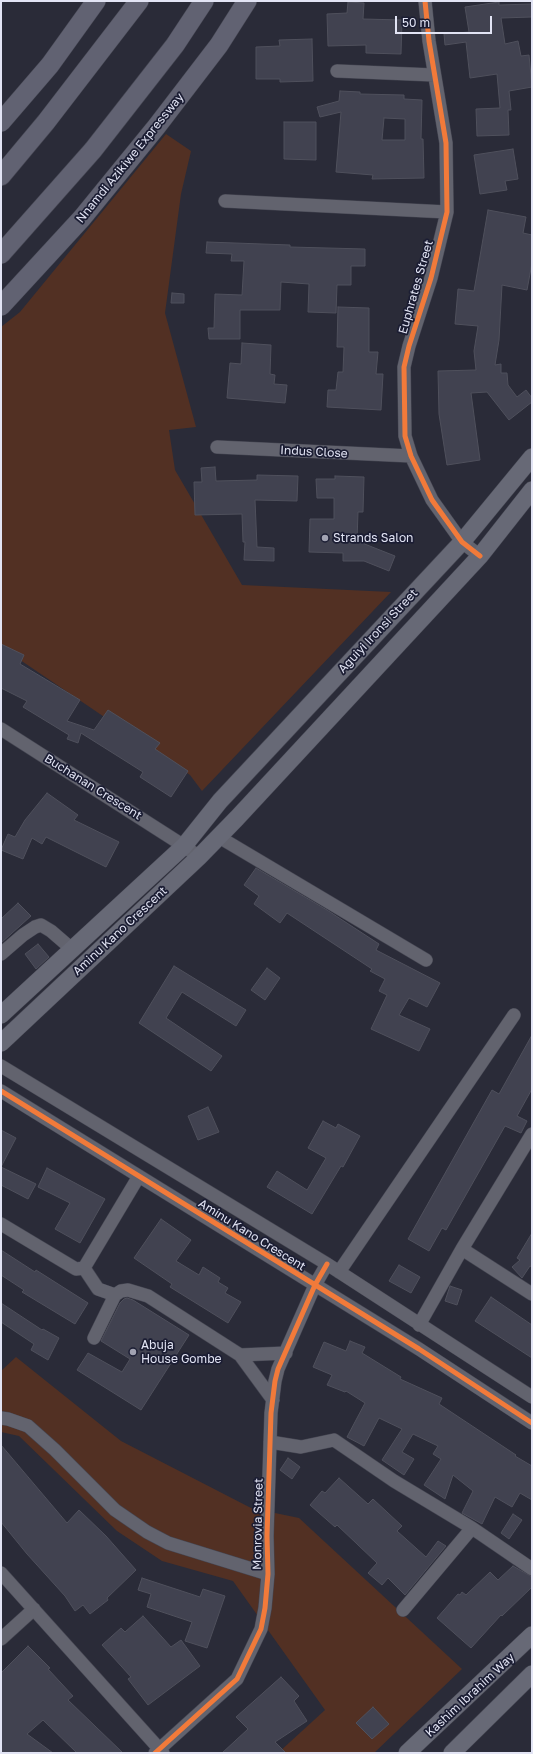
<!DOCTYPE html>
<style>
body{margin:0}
#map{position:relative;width:533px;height:1754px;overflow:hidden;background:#2a2b38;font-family:"Golos Text",sans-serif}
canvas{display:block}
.frame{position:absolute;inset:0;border:2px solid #e2e4f4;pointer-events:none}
.scale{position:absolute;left:395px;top:16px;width:97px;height:18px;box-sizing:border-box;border:2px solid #e2e4f4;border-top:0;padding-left:5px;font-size:12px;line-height:14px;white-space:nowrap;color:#e2e4f4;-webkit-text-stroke:3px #1b1d33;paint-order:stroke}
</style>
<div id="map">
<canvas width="533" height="1754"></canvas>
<div class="frame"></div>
<div class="scale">50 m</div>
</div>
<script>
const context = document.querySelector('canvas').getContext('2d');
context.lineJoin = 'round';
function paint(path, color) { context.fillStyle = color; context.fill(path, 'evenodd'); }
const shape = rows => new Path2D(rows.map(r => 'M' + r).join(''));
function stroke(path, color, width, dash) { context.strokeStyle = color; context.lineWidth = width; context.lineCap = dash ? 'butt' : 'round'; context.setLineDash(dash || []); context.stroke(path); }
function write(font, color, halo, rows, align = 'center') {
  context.font = font + ' "Golos Text",sans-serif'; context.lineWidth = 3.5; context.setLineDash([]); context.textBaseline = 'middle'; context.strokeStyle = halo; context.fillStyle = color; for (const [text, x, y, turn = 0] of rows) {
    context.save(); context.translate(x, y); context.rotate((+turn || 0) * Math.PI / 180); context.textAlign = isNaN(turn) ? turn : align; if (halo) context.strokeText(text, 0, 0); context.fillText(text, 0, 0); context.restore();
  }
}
paint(shape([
 [166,134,191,151,181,194,165,313,196,427,169,430,175,470,242,585,391,592,202,791,190,775,1,647,1,327,20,312],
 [16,1357,121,1441,251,1508,299,1518,462,1669,374,1753,278,1753,325,1710,233,1581,162,1561,117,1531,19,1436,1,1432,1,1371]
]), '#523023');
const building = shape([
 [348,2,364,3,363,19,402,20,401,54,366,53,366,45,328,46,327,14,347,13,348,2],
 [499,2,499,5,532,4,532,17,501,18,505,44,518,41,521,56,529,55,532,87,509,91,511,110,508,110,509,135,477,136,476,109,500,108,497,74,470,78,466,42,445,45,444,34,469,32,465,7,499,2],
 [312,39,313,81,280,82,280,79,256,79,256,47,280,46,279,40,312,39],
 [340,91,360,92,360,94,404,95,404,99,422,100,421,139,423,139,424,178,372,179,373,175,336,172,341,112,320,117,317,107,339,101,340,91],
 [384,118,405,119,405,140,382,140,384,118],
 [284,122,316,122,316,160,284,159,284,122],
 [513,149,518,179,505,181,507,190,480,194,474,155,513,149],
 [488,210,526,217,523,233,532,235,532,263,527,290,502,285,499,340,495,365,501,364,501,373,507,373,508,385,517,397,526,390,532,398,532,402,509,420,487,392,471,393,480,460,447,465,439,414,438,371,476,370,474,351,478,326,455,324,458,289,474,291,488,210],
 [207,242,290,245,290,247,365,249,365,266,351,266,351,285,337,285,336,313,308,312,309,284,281,282,280,310,240,310,240,339,209,339,208,328,214,328,215,294,242,295,244,261,231,261,232,254,206,253,207,242],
 [172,293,184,294,184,303,171,303,172,293],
 [338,307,369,308,369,352,378,352,376,374,383,374,381,410,327,407,328,390,336,390,338,372,343,372,344,347,337,347,338,307],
 [242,343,271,345,270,374,275,375,274,384,287,385,285,403,227,398,230,363,241,364,242,343],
 [215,467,216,481,257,480,257,475,298,476,297,501,255,500,257,547,274,548,274,561,244,560,245,542,243,542,242,514,195,515,194,482,202,482,201,468,215,467],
 [335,476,364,477,363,512,358,512,357,541,395,556,389,571,364,561,343,561,343,553,309,552,310,519,334,519,334,498,317,498,316,479,335,479,335,476],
 [1,644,24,655,20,664,80,700,67,721,94,730,108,710,160,743,155,749,188,771,171,797,140,777,143,772,81,733,78,743,67,739,69,735,23,707,27,701,1,688,1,644],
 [47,793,78,815,74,820,119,842,106,867,46,837,42,844,32,838,23,859,1,850,8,834,15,837,25,820,47,793],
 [256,868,327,910,379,944,376,950,440,983,427,1007,409,998,399,1015,430,1029,419,1051,371,1029,387,995,379,991,385,979,370,971,372,969,287,913,280,923,254,904,259,896,244,885,256,868],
 [18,903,31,916,1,943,1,919,18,903],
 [38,944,49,957,36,969,25,954,38,944],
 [174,966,246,1010,236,1026,182,992,166,1018,222,1056,211,1071,139,1023,174,966],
 [267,968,280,978,265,1000,251,990,267,968],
 [532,1035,532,1089,517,1116,527,1121,521,1133,505,1126,446,1230,442,1228,429,1251,408,1239,492,1090,499,1094,532,1035],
 [208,1107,219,1132,198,1140,188,1116,208,1107],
 [323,1121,336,1128,338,1124,360,1136,343,1167,341,1166,312,1214,267,1187,277,1171,307,1190,326,1158,308,1148,323,1121],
 [1,1130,16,1138,1,1167,36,1184,28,1199,1,1185,1,1130],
 [47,1168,105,1199,80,1243,55,1229,70,1203,38,1187,47,1168],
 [161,1219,191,1240,176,1261,199,1275,203,1267,220,1278,218,1282,228,1288,225,1293,241,1302,228,1323,170,1287,172,1284,134,1258,161,1219],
 [532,1233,532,1267,530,1266,522,1278,512,1267,520,1260,517,1258,532,1233],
 [1,1250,35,1272,36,1270,88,1303,75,1324,22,1292,24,1290,1,1275,1,1250],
 [399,1265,420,1277,411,1293,389,1281,399,1265],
 [450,1286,462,1290,457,1305,445,1301,450,1286],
 [491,1297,532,1325,532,1358,475,1321,491,1297],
 [127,1298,133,1300,189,1335,141,1410,77,1370,88,1353,122,1372,130,1359,101,1341,120,1303,124,1299,127,1298],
 [1,1303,42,1330,43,1329,59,1338,48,1360,31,1350,34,1344,1,1322,1,1303],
 [350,1341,365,1347,362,1353,401,1377,400,1379,442,1398,439,1404,516,1455,515,1456,532,1466,532,1500,520,1493,512,1507,495,1497,482,1524,462,1513,473,1491,453,1475,445,1499,424,1485,441,1459,433,1454,438,1446,413,1434,402,1452,414,1459,404,1475,382,1460,402,1429,379,1418,364,1446,347,1437,365,1403,346,1391,345,1392,327,1385,332,1375,313,1367,324,1342,346,1351,350,1341],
 [1,1445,67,1523,79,1510,106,1536,136,1570,107,1598,108,1600,90,1614,83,1605,75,1611,65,1596,27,1554,1,1522,1,1445],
 [288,1458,300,1467,292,1479,280,1470,288,1458],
 [339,1478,368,1504,373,1499,402,1526,397,1531,426,1557,438,1541,446,1546,405,1595,388,1578,382,1585,368,1573,377,1563,337,1525,335,1527,310,1505,322,1491,325,1493,339,1478],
 [513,1514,522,1520,509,1539,501,1533,513,1514],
 [513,1566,532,1577,532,1587,502,1616,501,1615,471,1648,437,1618,458,1594,460,1595,462,1592,466,1595,490,1572,498,1580,513,1566],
 [142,1578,200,1597,203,1589,225,1596,207,1648,185,1641,192,1622,147,1607,151,1594,138,1590,142,1578],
 [143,1616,171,1647,181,1640,200,1666,148,1705,128,1679,131,1677,102,1645,121,1628,125,1632,143,1616],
 [28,1646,50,1668,48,1669,73,1696,68,1700,123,1753,77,1753,43,1720,27,1734,53,1753,1,1753,1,1673,28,1646],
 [281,1677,299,1696,294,1701,307,1721,275,1742,286,1753,222,1753,248,1729,236,1717,281,1677],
 [373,1707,389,1724,372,1739,356,1723,373,1707]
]);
paint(building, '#414250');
stroke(building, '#4f505c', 1);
const minor = shape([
 [425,1,429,41,446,143,447,212,431,278,409,346,404,367,405,436,411,456,432,500,462,542,480,556],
 [337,71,434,75],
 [225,201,447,212],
 [217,447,411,456],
 [1,729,184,846,199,857],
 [219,837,426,960],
 [1,954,23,935,35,927,41,925,51,931,73,950],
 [1,1066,327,1264,532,1397],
 [1,1091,419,1349,532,1423],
 [1,1224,76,1269,84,1268,139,1176],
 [462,1249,532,1294],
 [84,1268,98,1289,115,1295],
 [339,1272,514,1015],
 [419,1325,462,1249,532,1134],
 [94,1338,115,1295,121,1291,128,1290,148,1296,240,1355],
 [273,1400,240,1355,286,1353],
 [1,1418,8,1419,28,1426,55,1450,115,1510,147,1532,168,1543,268,1574],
 [270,1442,301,1447,334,1440,394,1481,472,1528,532,1569],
 [1,1573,163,1753],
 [403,1610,472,1528],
 [1,1639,34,1609],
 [155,1753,237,1679,261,1629,265,1608,268,1574,267,1536,271,1413,275,1381,278,1369,315,1285,327,1264]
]);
const major = shape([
 [1,1015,184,846,220,801,462,542,532,457],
 [1,1043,199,857,237,818,480,556,532,490],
 [407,1753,532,1635],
 [452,1753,532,1674]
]);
const highway = shape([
 [1,122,50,65,96,1],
 [1,176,46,122,139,1],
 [1,254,93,150,175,45,204,1],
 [1,306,82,218,157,126,219,45,247,1]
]);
stroke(minor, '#454652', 14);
stroke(major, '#454652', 18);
stroke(highway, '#454652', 20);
stroke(minor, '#62636e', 13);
stroke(major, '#676976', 17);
stroke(highway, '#616272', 19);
stroke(shape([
 [425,1,429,41,446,143,447,212,431,278,409,346,404,367,405,436,411,456,432,500,462,542,480,556],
 [1,1091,419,1349,532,1423],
 [155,1753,237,1679,261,1629,265,1608,268,1574,267,1536,271,1413,275,1381,278,1369,315,1285,327,1264]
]), '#f17a3a', 5);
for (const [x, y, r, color] of [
 [325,538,4,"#a2a3b2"],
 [133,1352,4,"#a2a3b2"]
]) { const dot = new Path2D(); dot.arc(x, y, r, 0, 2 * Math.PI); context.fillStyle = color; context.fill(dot); stroke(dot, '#1b1d33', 1.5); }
write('12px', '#e2e4f4', '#1b1d33', [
 ["Nnamdi Azikiwe Expressway",130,158,-51],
 ["Euphrates Street",416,287,-74],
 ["Indus Close",314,452,3],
 ["Aguiyi Ironsi Street",378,631,-47],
 ["Buchanan Crescent",93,787,32],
 ["Aminu Kano Crescent",120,931,-43],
 ["Aminu Kano Crescent",252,1235,32],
 ["Monrovia Street",258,1524,-89],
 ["Kashim Ibrahim Way",470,1695,-43]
]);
write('12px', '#e2e4f4', '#1b1d33', [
 ["Strands Salon",333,538],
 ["Abuja",141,1345],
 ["House Gombe",141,1359]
], 'left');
</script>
